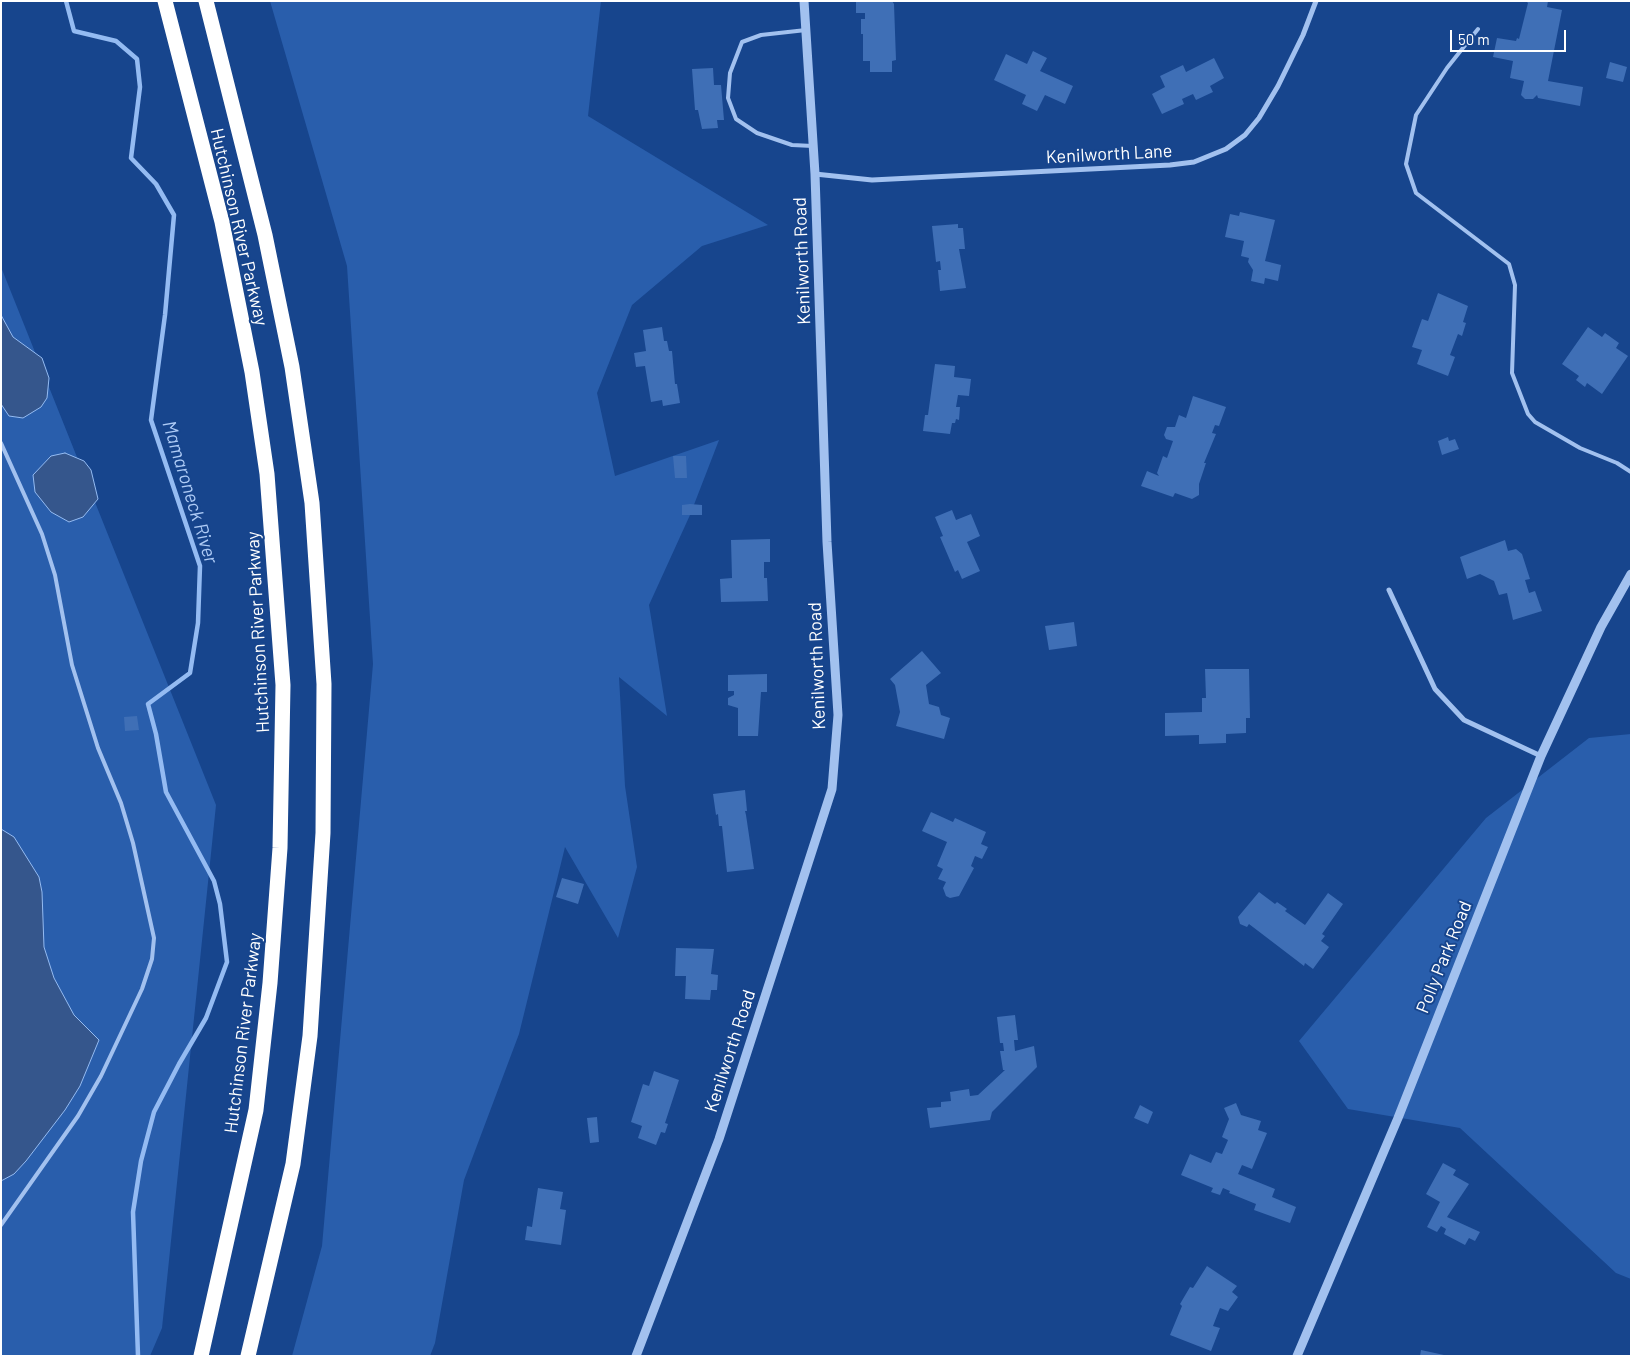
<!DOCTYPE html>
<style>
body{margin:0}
#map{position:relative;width:1632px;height:1357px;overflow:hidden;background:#17458d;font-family:Barlow,sans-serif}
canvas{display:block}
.frame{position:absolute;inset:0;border:2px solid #fff;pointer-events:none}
.scale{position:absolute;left:1450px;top:30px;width:116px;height:22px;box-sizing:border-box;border:2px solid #fff;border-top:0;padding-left:6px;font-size:15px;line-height:18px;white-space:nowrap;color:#fff;-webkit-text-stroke:4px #17458d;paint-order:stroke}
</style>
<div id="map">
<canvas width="1632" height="1357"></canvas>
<div class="frame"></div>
<div class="scale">50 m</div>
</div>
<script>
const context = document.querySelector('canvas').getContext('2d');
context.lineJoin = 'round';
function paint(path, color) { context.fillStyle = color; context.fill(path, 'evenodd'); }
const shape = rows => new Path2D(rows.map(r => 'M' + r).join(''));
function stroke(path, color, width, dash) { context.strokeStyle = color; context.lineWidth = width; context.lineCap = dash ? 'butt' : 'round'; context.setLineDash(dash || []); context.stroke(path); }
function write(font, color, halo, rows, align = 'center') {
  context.font = font + ' Barlow,sans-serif'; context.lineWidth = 4; context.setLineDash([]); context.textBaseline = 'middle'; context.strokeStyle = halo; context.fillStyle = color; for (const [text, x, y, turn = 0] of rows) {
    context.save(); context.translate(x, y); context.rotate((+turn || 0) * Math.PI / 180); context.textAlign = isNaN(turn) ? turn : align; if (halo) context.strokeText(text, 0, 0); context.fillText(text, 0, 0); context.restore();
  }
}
paint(shape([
 [270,1,601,1,588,116,768,225,702,246,632,305,597,393,615,476,719,440,690,515,649,605,667,716,619,677,625,786,637,867,618,938,565,847,519,1034,464,1180,435,1343,430,1356,292,1356,322,1246,373,664,347,266],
 [1,267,216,805,162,1328,150,1356,1,1356],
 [1631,734,1631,1279,1616,1273,1460,1128,1348,1109,1299,1041,1486,818,1589,738]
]), '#295eac');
const water = shape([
 [1,315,13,337,42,358,49,378,47,398,41,407,23,418,9,416,1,404,1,315],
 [65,453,84,461,91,470,98,499,83,517,69,522,51,512,35,492,33,475,51,456,65,453],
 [1,829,14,837,39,877,42,892,44,947,54,978,74,1015,99,1040,80,1086,65,1110,26,1161,14,1174,1,1181,1,829]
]);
paint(water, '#35568c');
stroke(water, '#94bbf2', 1);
stroke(shape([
 [66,1,74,31,116,41,137,59,140,87,131,158,156,184,174,215,165,315,151,420,200,566,198,623,190,673,148,704,156,734,166,792,214,881,220,904,227,962,206,1018,179,1064,154,1112,141,1161,133,1212,138,1356]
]), '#94bbf2', 4.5);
paint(shape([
 [856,1,892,1,894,4,896,60,892,61,892,72,870,72,870,61,863,61,863,34,861,34,861,19,865,19,865,13,856,13],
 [1526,1,1548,1,1547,7,1562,10,1548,81,1583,87,1580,106,1538,98,1537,95,1533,99,1525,99,1521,95,1524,81,1510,78,1513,61,1493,57,1497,38,1516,41,1517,38,1519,39,1528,3],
 [1033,51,1047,58,1040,71,1073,86,1065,104,1045,95,1037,111,1022,104,1026,95,994,80,1006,54,1027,64],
 [1214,58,1224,78,1210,86,1213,92,1196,100,1193,94,1182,99,1184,104,1162,114,1152,94,1165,87,1160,76,1183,65,1186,72],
 [1610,62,1627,67,1623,82,1606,78],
 [713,68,714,85,721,85,724,120,717,120,718,128,702,129,698,110,695,110,692,69],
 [1240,212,1275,220,1265,261,1281,265,1278,281,1265,278,1264,284,1251,281,1253,270,1248,262,1249,258,1241,256,1244,241,1225,237,1230,214,1239,216],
 [958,224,958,228,963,228,965,249,959,249,966,288,940,291,938,270,941,270,940,261,936,262,932,226],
 [1438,293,1468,306,1463,322,1466,323,1462,336,1458,334,1450,355,1455,357,1448,376,1417,364,1422,350,1412,347,1422,319,1428,321],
 [662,327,664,341,667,341,669,351,672,351,675,384,677,384,680,403,663,406,662,400,651,402,645,366,636,367,634,353,646,351,643,330],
 [1588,327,1602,337,1605,333,1619,343,1616,348,1628,356,1602,394,1587,383,1585,387,1576,380,1579,376,1562,364],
 [935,364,955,366,954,377,971,379,969,396,958,395,956,407,960,407,959,420,956,419,955,423,952,423,950,434,923,431,925,415,928,415],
 [1193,396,1226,407,1219,426,1215,425,1212,433,1216,434,1204,463,1206,463,1199,484,1199,495,1192,499,1175,493,1173,497,1141,486,1147,471,1159,476,1157,473,1163,456,1167,458,1173,441,1166,439,1164,435,1167,427,1175,427,1179,415,1186,418],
 [1448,437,1449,441,1455,439,1459,449,1442,455,1438,441],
 [673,456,686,456,687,478,675,478],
 [690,504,702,505,702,515,682,515,682,505],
 [952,510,956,520,971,514,980,536,967,542,980,571,962,579,958,570,955,572,940,537,943,536,935,517],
 [770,539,770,562,764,562,764,578,767,578,768,601,721,602,720,579,732,578,731,540],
 [1505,540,1508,551,1516,549,1522,554,1530,579,1525,580,1529,593,1535,591,1542,611,1513,620,1507,593,1499,595,1494,581,1480,574,1467,579,1460,557],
 [1074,622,1077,646,1049,650,1045,626],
 [922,651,941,673,926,685,929,704,939,707,941,715,950,718,944,739,896,726,900,712,895,685,890,679],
 [1205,669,1249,669,1250,718,1246,718,1246,733,1226,734,1226,743,1199,744,1199,735,1165,736,1165,713,1202,712,1202,698,1206,698],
 [767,674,767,692,761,692,758,736,738,736,738,708,728,705,728,698,734,695,734,691,728,691,728,675],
 [137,716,139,730,125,731,124,717],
 [745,790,747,811,745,811,746,815,754,869,727,872,722,826,719,826,718,814,716,815,713,794],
 [931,812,953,822,955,818,986,832,981,844,988,847,982,859,975,856,971,866,974,868,959,896,950,898,946,896,943,888,946,882,938,879,943,869,937,866,947,842,922,831],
 [562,878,584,884,578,904,556,897],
 [1259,892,1275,904,1277,902,1287,909,1285,911,1305,925,1328,893,1343,904,1322,934,1325,936,1321,941,1329,947,1313,969,1305,963,1304,966,1249,924,1247,927,1240,924,1238,917],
 [676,948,714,949,711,974,718,975,717,990,711,990,710,1000,685,999,686,976,675,976],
 [1015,1015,1018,1040,1014,1040,1015,1051,1034,1046,1037,1067,992,1112,990,1120,930,1128,927,1108,941,1107,941,1102,951,1101,950,1092,969,1089,970,1096,978,1095,1005,1070,1003,1070,1000,1051,1004,1051,1003,1043,1000,1043,997,1017],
 [654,1071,679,1080,665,1123,668,1124,665,1133,661,1132,656,1145,638,1138,642,1126,631,1122,643,1084,649,1086],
 [1236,1103,1241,1115,1261,1121,1258,1130,1267,1133,1252,1169,1242,1165,1238,1174,1275,1189,1272,1197,1296,1207,1290,1223,1254,1210,1256,1204,1229,1193,1230,1191,1223,1188,1220,1195,1211,1192,1213,1188,1181,1175,1190,1154,1211,1163,1216,1152,1222,1154,1228,1140,1222,1137,1229,1119,1224,1108],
 [1140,1105,1153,1112,1148,1124,1134,1118],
 [597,1117,599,1142,590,1143,587,1118],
 [1443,1163,1456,1170,1453,1175,1469,1184,1447,1217,1480,1232,1475,1241,1469,1238,1465,1245,1444,1234,1446,1229,1441,1226,1437,1232,1427,1227,1440,1202,1426,1194],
 [538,1188,563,1192,560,1209,566,1210,561,1245,525,1240,527,1226,532,1227],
 [1207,1266,1237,1286,1232,1292,1238,1297,1228,1311,1220,1308,1213,1326,1220,1328,1211,1351,1170,1335,1182,1306,1180,1304,1190,1287,1193,1288],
 [1421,1350,1444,1355,1444,1356,1420,1356]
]), '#3f6fb6');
stroke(shape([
 [1478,29,1447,68,1416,115,1406,164,1416,193,1509,264,1515,285,1512,373,1528,414,1535,422,1580,448,1617,463,1631,472],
 [806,30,761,35,742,42,730,73,728,98,736,119,757,133,792,145,813,146],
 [1,443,42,534,55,575,72,665,98,748,121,803,133,843,154,938,152,959,142,989,101,1076,78,1116,1,1225]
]), '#a2c1ef', 4);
stroke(shape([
 [815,174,872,180,1170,165,1194,162,1226,149,1245,135,1259,118,1278,86,1303,35,1316,1],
 [1389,590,1435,689,1464,720,1541,756]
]), '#a2c1ef', 5);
stroke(shape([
 [636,1356,719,1139,832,789,838,715,827,542,815,174,804,1],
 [1297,1356,1398,1118,1541,756,1601,627,1631,574]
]), '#a2c1ef', 9);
stroke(shape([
 [165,1,222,222,252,372,267,474,283,685,280,848,270,983,256,1110,201,1356],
 [206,1,265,235,292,367,312,503,324,684,323,833,310,1036,293,1164,248,1356]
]), '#fff', 15);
write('18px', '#fff', '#17458d', [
 ["Kenilworth Lane",1109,154,-3],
 ["Hutchinson River Parkway",239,227,77],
 ["Kenilworth Road",802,261,-92],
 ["Hutchinson River Parkway",258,632,-93],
 ["Kenilworth Road",817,666,-92],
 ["Polly Park Road",1444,957,-68],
 ["Hutchinson River Parkway",243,1033,-83],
 ["Kenilworth Road",730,1051,-72]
]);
write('italic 19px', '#aecbf6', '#17458d', [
 ["Mamaroneck River",190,492,73]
]);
</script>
